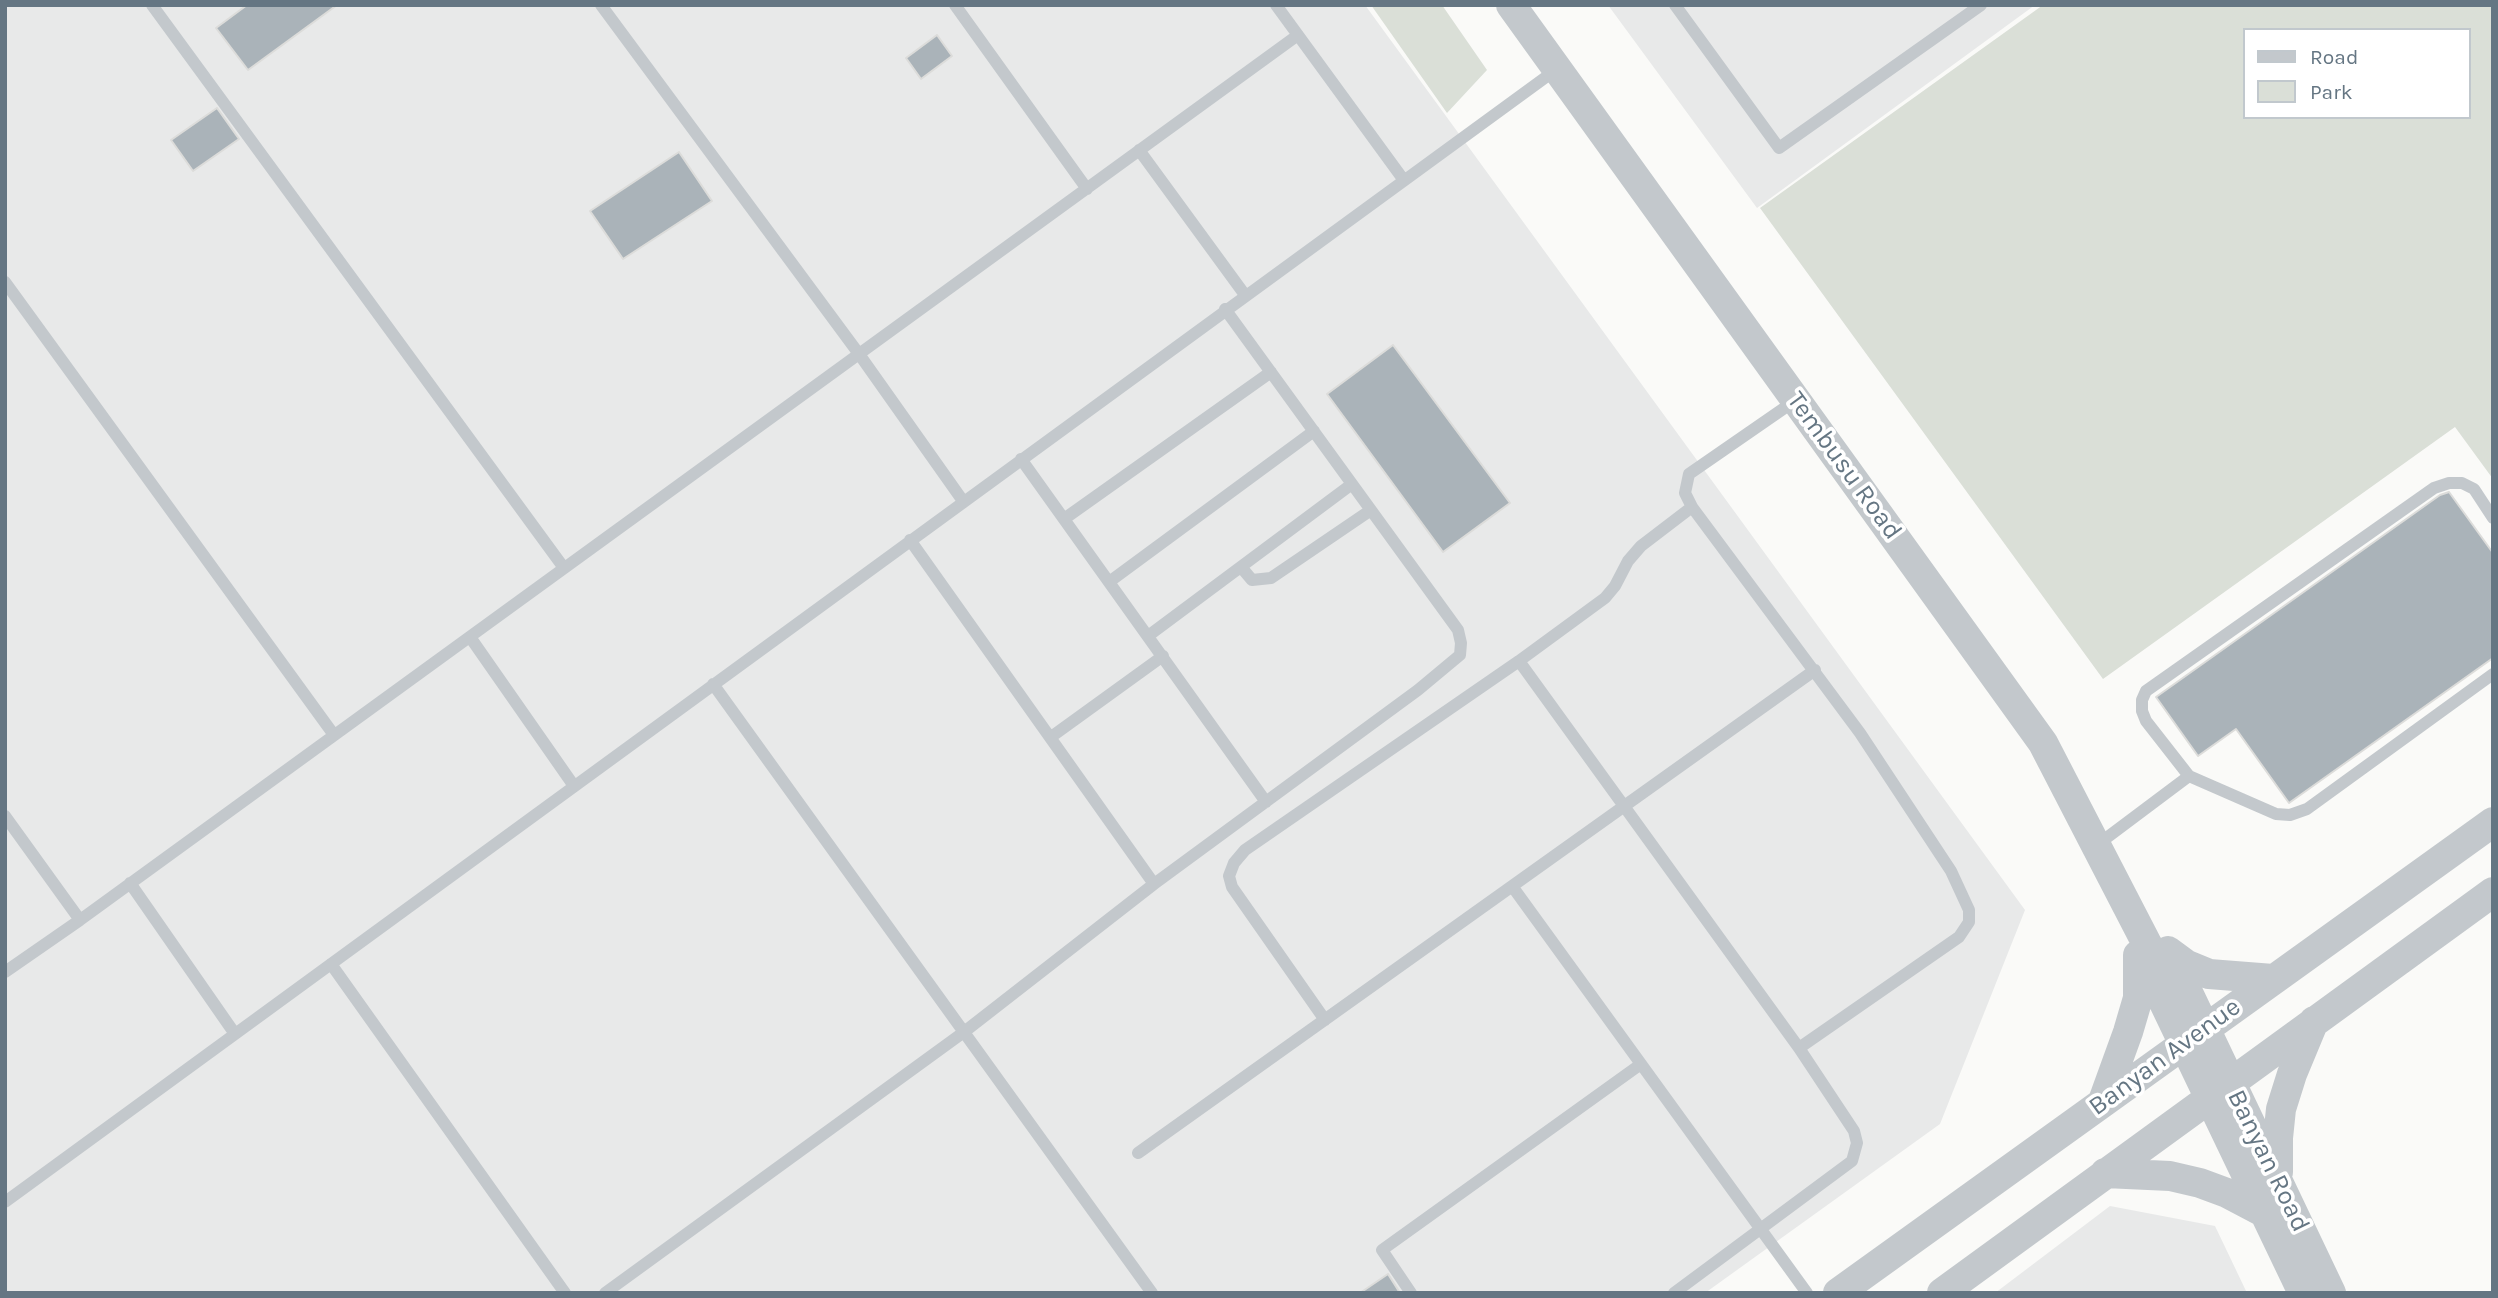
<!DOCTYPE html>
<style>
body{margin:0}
#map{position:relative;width:2498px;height:1298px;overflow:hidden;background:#fafaf8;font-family:Karla,sans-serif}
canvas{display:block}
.frame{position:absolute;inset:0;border:7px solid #657683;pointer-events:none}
.legend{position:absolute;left:2243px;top:28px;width:228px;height:91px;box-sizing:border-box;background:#fff;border:2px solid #c1c8cd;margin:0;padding:9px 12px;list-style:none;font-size:21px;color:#657683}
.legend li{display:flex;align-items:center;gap:14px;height:35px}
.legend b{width:35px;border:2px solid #c1c8cd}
</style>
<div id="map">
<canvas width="2498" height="1298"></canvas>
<div class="frame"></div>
<ul class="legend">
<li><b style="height:9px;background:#c3c8cc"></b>Road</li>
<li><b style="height:19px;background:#dadfd7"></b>Park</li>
</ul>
</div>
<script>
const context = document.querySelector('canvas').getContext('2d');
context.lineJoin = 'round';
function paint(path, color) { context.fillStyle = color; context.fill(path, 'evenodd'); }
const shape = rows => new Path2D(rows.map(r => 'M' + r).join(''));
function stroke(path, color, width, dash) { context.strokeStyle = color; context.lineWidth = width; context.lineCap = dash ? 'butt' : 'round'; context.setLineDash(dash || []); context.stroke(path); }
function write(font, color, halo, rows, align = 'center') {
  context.font = font + ' Karla,sans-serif'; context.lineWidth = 7; context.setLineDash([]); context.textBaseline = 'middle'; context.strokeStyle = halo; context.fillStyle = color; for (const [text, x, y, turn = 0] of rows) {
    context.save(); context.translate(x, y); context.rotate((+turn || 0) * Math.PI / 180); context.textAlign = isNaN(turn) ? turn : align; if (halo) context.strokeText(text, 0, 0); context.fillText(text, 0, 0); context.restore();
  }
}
paint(shape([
 [5,5,1365,5,2025,910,1940,1124,1705,1293,5,1293],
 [1608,5,2035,5,1757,208],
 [2110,1206,2215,1226,2247,1293,1995,1293]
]), '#e8e9e9');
paint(shape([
 [1371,5,1442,5,1487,70,1447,113],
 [2043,5,2493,5,2493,479,2455,427,2103,679,1760,208],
 [2244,30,2468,30,2468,117,2244,117]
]), '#dadfd7');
const building = shape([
 [247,5,337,5,248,70,216,28,247,5],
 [937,35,952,56,921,79,906,58,937,35],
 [217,108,239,139,193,171,171,140,217,108],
 [679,152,712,201,623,259,590,211,679,152],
 [1393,345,1510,503,1443,552,1327,394,1393,345],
 [2449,492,2493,553,2493,658,2289,803,2236,729,2198,756,2156,697,2440,495,2449,492],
 [1388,1274,1400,1293,1360,1293,1388,1274]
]);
paint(building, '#aab3b9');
stroke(building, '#dcdcda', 2);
stroke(shape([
 [152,5,564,568],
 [601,5,859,354,963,501],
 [955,5,1087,189],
 [1276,5,1403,179],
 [1675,5,1779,148,1981,5],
 [1139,150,1245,295],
 [5,282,334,735],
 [1796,400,1689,474,1685,493,1692,507,1860,733,1951,871,1969,910,1969,922,1959,937,1799,1048],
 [1021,459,1266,802],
 [2493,518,2474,489,2462,483,2449,483,2434,488,2146,691,2142,700,2142,711,2146,721,2189,776,2276,814,2290,815,2307,809,2493,674],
 [1064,519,1271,372],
 [910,540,1154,884],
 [1241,567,1252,580,1271,578,1371,510],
 [1109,582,1314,431],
 [1148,636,1352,484],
 [470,637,574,786],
 [1519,661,1799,1048,1854,1131,1857,1143,1852,1161,1674,1293],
 [713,684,1152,1293],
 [1051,737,1163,656],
 [5,816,80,920],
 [2097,845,2189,776],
 [130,883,235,1034],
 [1512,886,1807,1293],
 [331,964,565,1293],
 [5,972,80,920,1298,35],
 [1325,1020,1232,887,1229,876,1234,863,1245,850,1519,661,1605,598,1615,586,1628,561,1641,546,1692,507],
 [1138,1153,1815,670],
 [5,1202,1557,69],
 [605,1293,964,1032,1154,884,1418,690,1460,655,1461,643,1458,630,1225,309],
 [1411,1293,1382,1250,1641,1064]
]), '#c3c8cc', 12);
stroke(shape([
 [1511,5,2043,743,2148,946,2182,980,2331,1293],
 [2148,946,2157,988,2303,1293],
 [2168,951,2187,965,2209,974,2273,979],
 [2103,1101,2128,1032,2138,998,2138,955],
 [2278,1172,2278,1138,2281,1109,2292,1074,2314,1021],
 [2105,1173,2170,1176,2200,1183,2227,1193,2265,1213],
 [1838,1293,2493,822],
 [1942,1293,2493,892]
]), '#c3c8cc', 30);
write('26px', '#657683', '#fff', [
 ["Tembusu Road",1844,466,54],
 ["Banyan Avenue",2165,1057,-36],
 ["Banyan Road",2268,1161,64]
]);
</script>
